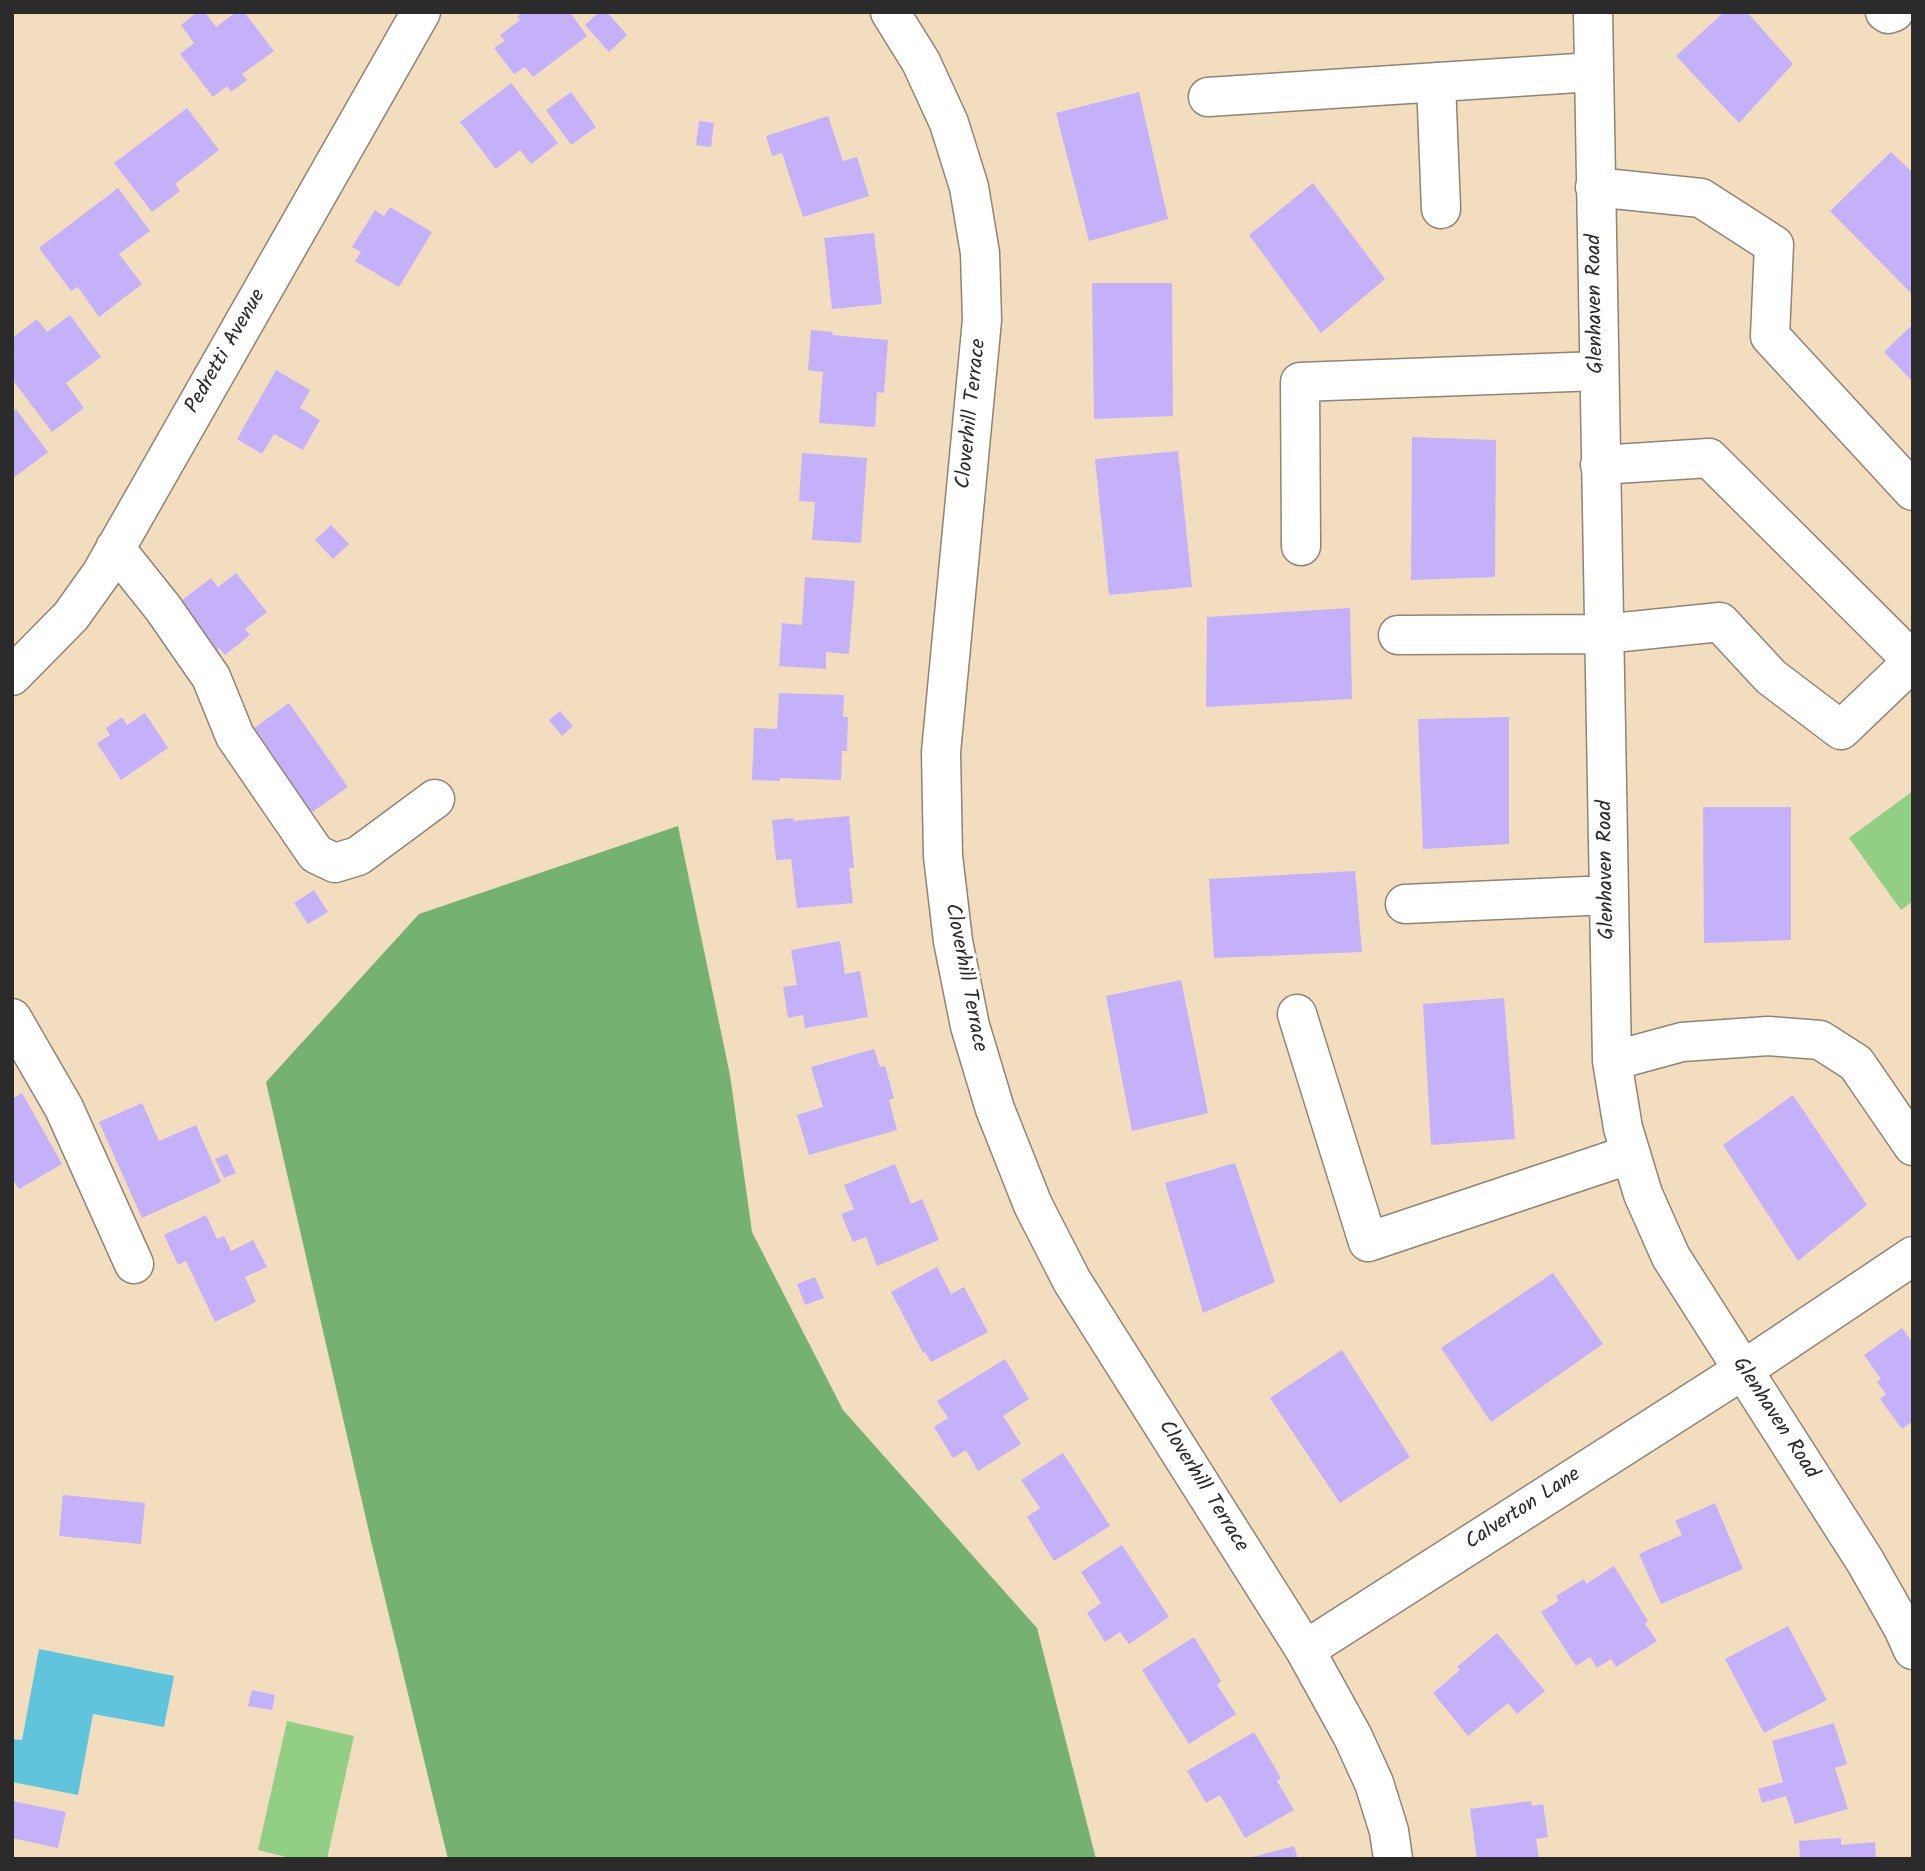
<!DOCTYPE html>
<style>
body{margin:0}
#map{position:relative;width:1925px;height:1871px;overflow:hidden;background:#f3ddbf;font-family:Kalam,sans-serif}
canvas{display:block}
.frame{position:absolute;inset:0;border:14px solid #2b2b2b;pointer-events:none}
</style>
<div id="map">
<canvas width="1925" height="1871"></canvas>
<div class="frame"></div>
</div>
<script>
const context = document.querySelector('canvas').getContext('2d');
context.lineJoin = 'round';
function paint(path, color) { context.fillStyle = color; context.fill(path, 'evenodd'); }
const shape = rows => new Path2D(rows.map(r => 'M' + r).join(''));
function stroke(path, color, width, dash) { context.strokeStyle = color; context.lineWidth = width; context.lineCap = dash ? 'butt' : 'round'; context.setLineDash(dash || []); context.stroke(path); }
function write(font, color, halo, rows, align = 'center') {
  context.font = font + ' Kalam,sans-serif'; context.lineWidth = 7; context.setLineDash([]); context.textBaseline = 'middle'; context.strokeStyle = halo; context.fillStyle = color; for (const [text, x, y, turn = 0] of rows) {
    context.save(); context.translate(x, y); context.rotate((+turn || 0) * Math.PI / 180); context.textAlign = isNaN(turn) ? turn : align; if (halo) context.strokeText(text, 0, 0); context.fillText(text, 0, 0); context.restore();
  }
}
paint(shape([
 [1913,791,1913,901,1901,910,1849,838],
 [287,1721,354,1736,327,1859,294,1859,258,1850]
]), '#92cf84');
paint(shape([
 [678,826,730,1075,752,1232,843,1410,1037,1628,1096,1859,448,1859,372,1545,266,1082,419,914]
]), '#75b272');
paint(shape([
 [39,1649,174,1676,164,1727,93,1714,78,1795,12,1782,12,1739,22,1740]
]), '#5fc4dc');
paint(shape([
 [197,12,205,12,216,27,236,12,244,12,274,51,242,74,247,80,231,92,227,86,213,97,180,54,194,43,181,25],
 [523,12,570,12,587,36,533,77,525,67,514,74,494,48,505,41,500,35,520,20,517,17],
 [599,12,607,12,627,35,609,52,585,25],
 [1724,12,1747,12,1793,64,1739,123,1676,56],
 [511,83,558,143,531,164,520,150,496,169,460,122],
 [571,92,596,127,571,145,546,110],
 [1139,92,1168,219,1089,241,1056,113],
 [187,108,219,150,175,184,180,191,152,212,114,163],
 [828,116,843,161,857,157,869,196,803,217,782,153,772,156,766,136],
 [699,121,714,123,711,147,696,145],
 [1891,152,1913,173,1913,295,1830,211],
 [1313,183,1385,279,1321,333,1249,235],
 [118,188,150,231,119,254,142,284,99,317,78,287,71,291,39,248],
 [390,207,432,232,399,287,355,261,361,252,352,247,375,210,384,216],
 [874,233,882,304,832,309,824,238],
 [1092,283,1172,283,1173,416,1094,419],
 [70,315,101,357,66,383,84,408,52,432,12,379,12,357,15,355,12,352,12,338,37,319,47,332],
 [1913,324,1913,382,1884,352],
 [811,330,833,332,832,335,888,340,884,393,877,392,875,427,819,423,823,372,808,370],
 [276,370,310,390,300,408,320,420,303,450,274,434,262,454,237,439],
 [16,409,48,452,12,479,12,412],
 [1412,437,1496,440,1495,577,1411,580],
 [1178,451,1192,587,1109,595,1095,459],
 [802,453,867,458,861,543,812,540,815,502,799,501],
 [331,525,349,544,333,559,315,540],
 [236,573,267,612,245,629,250,635,225,655,219,648,216,651,185,610,188,608,182,600,211,578,218,587],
 [805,577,855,581,849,654,826,652,826,669,779,666,782,623,802,625],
 [1350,608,1352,699,1206,707,1207,617],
 [779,693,844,695,843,717,848,717,847,751,842,751,841,780,780,778,780,781,752,780,754,728,777,729],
 [289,703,348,787,305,817,247,733],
 [560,711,573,726,562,736,549,720],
 [145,713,168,748,121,780,97,743,110,735,106,728,122,717,127,725],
 [1509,717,1509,844,1423,849,1418,719],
 [1703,807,1791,807,1791,940,1704,943],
 [849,816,854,868,849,868,853,903,797,908,791,859,776,860,772,820,793,818,794,821],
 [1355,871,1362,952,1214,958,1209,879],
 [314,890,328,912,308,924,294,903],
 [840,941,845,974,860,971,868,1017,805,1028,803,1015,788,1018,783,987,797,985,791,950],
 [1181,980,1208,1113,1132,1131,1106,996],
 [1504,998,1515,1139,1431,1145,1423,1004],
 [874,1049,880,1067,885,1066,894,1098,889,1100,897,1130,809,1155,797,1115,823,1107,811,1067],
 [22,1093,62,1164,19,1189,12,1178,12,1099],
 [1793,1095,1867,1205,1798,1261,1723,1145],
 [142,1103,159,1141,196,1125,221,1182,142,1218,99,1122],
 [227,1154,236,1173,224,1178,215,1159],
 [1235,1163,1275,1282,1203,1313,1165,1183],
 [895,1164,911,1204,922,1199,939,1240,877,1266,866,1237,853,1242,841,1214,854,1209,844,1185],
 [206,1215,217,1239,224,1236,231,1251,253,1240,267,1267,245,1277,256,1302,215,1322,186,1261,178,1265,164,1235],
 [937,1267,951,1294,964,1287,988,1332,931,1362,925,1352,923,1353,891,1292],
 [1553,1273,1603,1344,1491,1422,1441,1348],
 [815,1277,824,1298,805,1305,797,1284],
 [1902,1328,1913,1343,1913,1421,1902,1429,1880,1399,1886,1394,1877,1382,1881,1379,1864,1355],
 [1342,1350,1410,1457,1340,1503,1270,1398],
 [1005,1359,1029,1399,1003,1416,1021,1444,978,1471,966,1450,953,1458,934,1427,948,1418,937,1401],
 [1063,1453,1110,1526,1054,1561,1027,1517,1040,1508,1021,1480],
 [63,1495,145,1503,141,1544,59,1536],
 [1715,1503,1743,1569,1661,1604,1639,1554,1682,1535,1675,1521],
 [1122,1545,1169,1617,1129,1644,1120,1632,1105,1642,1087,1613,1101,1603,1081,1572],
 [1614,1566,1648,1621,1645,1624,1657,1641,1616,1667,1611,1659,1597,1668,1590,1657,1576,1666,1541,1612,1559,1601,1556,1596,1584,1579,1586,1584],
 [1788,1626,1827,1700,1764,1733,1725,1659],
 [1497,1633,1545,1691,1517,1714,1508,1703,1468,1736,1433,1693,1460,1670,1457,1667],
 [1194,1637,1221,1681,1217,1685,1236,1714,1189,1744,1142,1670],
 [252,1690,275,1695,272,1710,248,1706],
 [1834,1723,1847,1764,1835,1768,1848,1809,1795,1824,1786,1796,1762,1803,1758,1789,1783,1782,1772,1741],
 [1254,1732,1281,1778,1277,1781,1294,1810,1245,1838,1220,1795,1206,1803,1187,1771],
 [12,1801,66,1812,58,1848,12,1838],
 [1531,1801,1532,1806,1543,1804,1548,1837,1536,1839,1539,1859,1477,1859,1470,1809],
 [1841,1838,1841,1845,1875,1842,1876,1859,1800,1859,1799,1841],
 [1294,1846,1298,1859,1249,1859,1249,1858]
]), '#c5b1f9');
const minor = shape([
 [890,12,921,62,949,123,969,187,980,253,982,320,941,752,943,856,953,941,970,1026,995,1109,1033,1205,1072,1281,1305,1650,1353,1737,1374,1783,1389,1831,1393,1859],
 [1593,12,1612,1061,1623,1128,1643,1194,1671,1257,1865,1561,1903,1628,1913,1650],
 [1885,12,1888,14,1894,12],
 [1436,82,1441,209],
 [1208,97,1593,72],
 [1595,187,1701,198,1774,245,1770,336,1913,491],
 [1600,465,1709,458,1913,661],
 [1301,546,1300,382,1598,371],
 [115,548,163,608,211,677,235,736,316,854,335,863,358,856,435,799],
 [1398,635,1603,634,1720,622,1771,677,1841,730,1913,661],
 [12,676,71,616,101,574,421,12],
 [1405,904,1609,895],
 [1297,1014,1368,1242,1631,1154],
 [12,1018,64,1108,134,1264],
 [1612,1061,1682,1042,1768,1036,1820,1040,1856,1063,1913,1146],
 [1305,1650,1743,1370,1913,1256]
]);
stroke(minor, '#8f8475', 41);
stroke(minor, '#fff', 38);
write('21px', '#2b2b2b', '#fff', [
 ["Glenhaven Road",1597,304,-91],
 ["Pedretti Avenue",227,352,-60],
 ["Cloverhill Terrace",973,414,-84],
 ["Glenhaven Road",1608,870,-91],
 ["Cloverhill Terrace",964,978,79],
 ["Glenhaven Road",1774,1419,57],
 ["Cloverhill Terrace",1202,1487,58],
 ["Calverton Lane",1524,1510,-33]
]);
</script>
